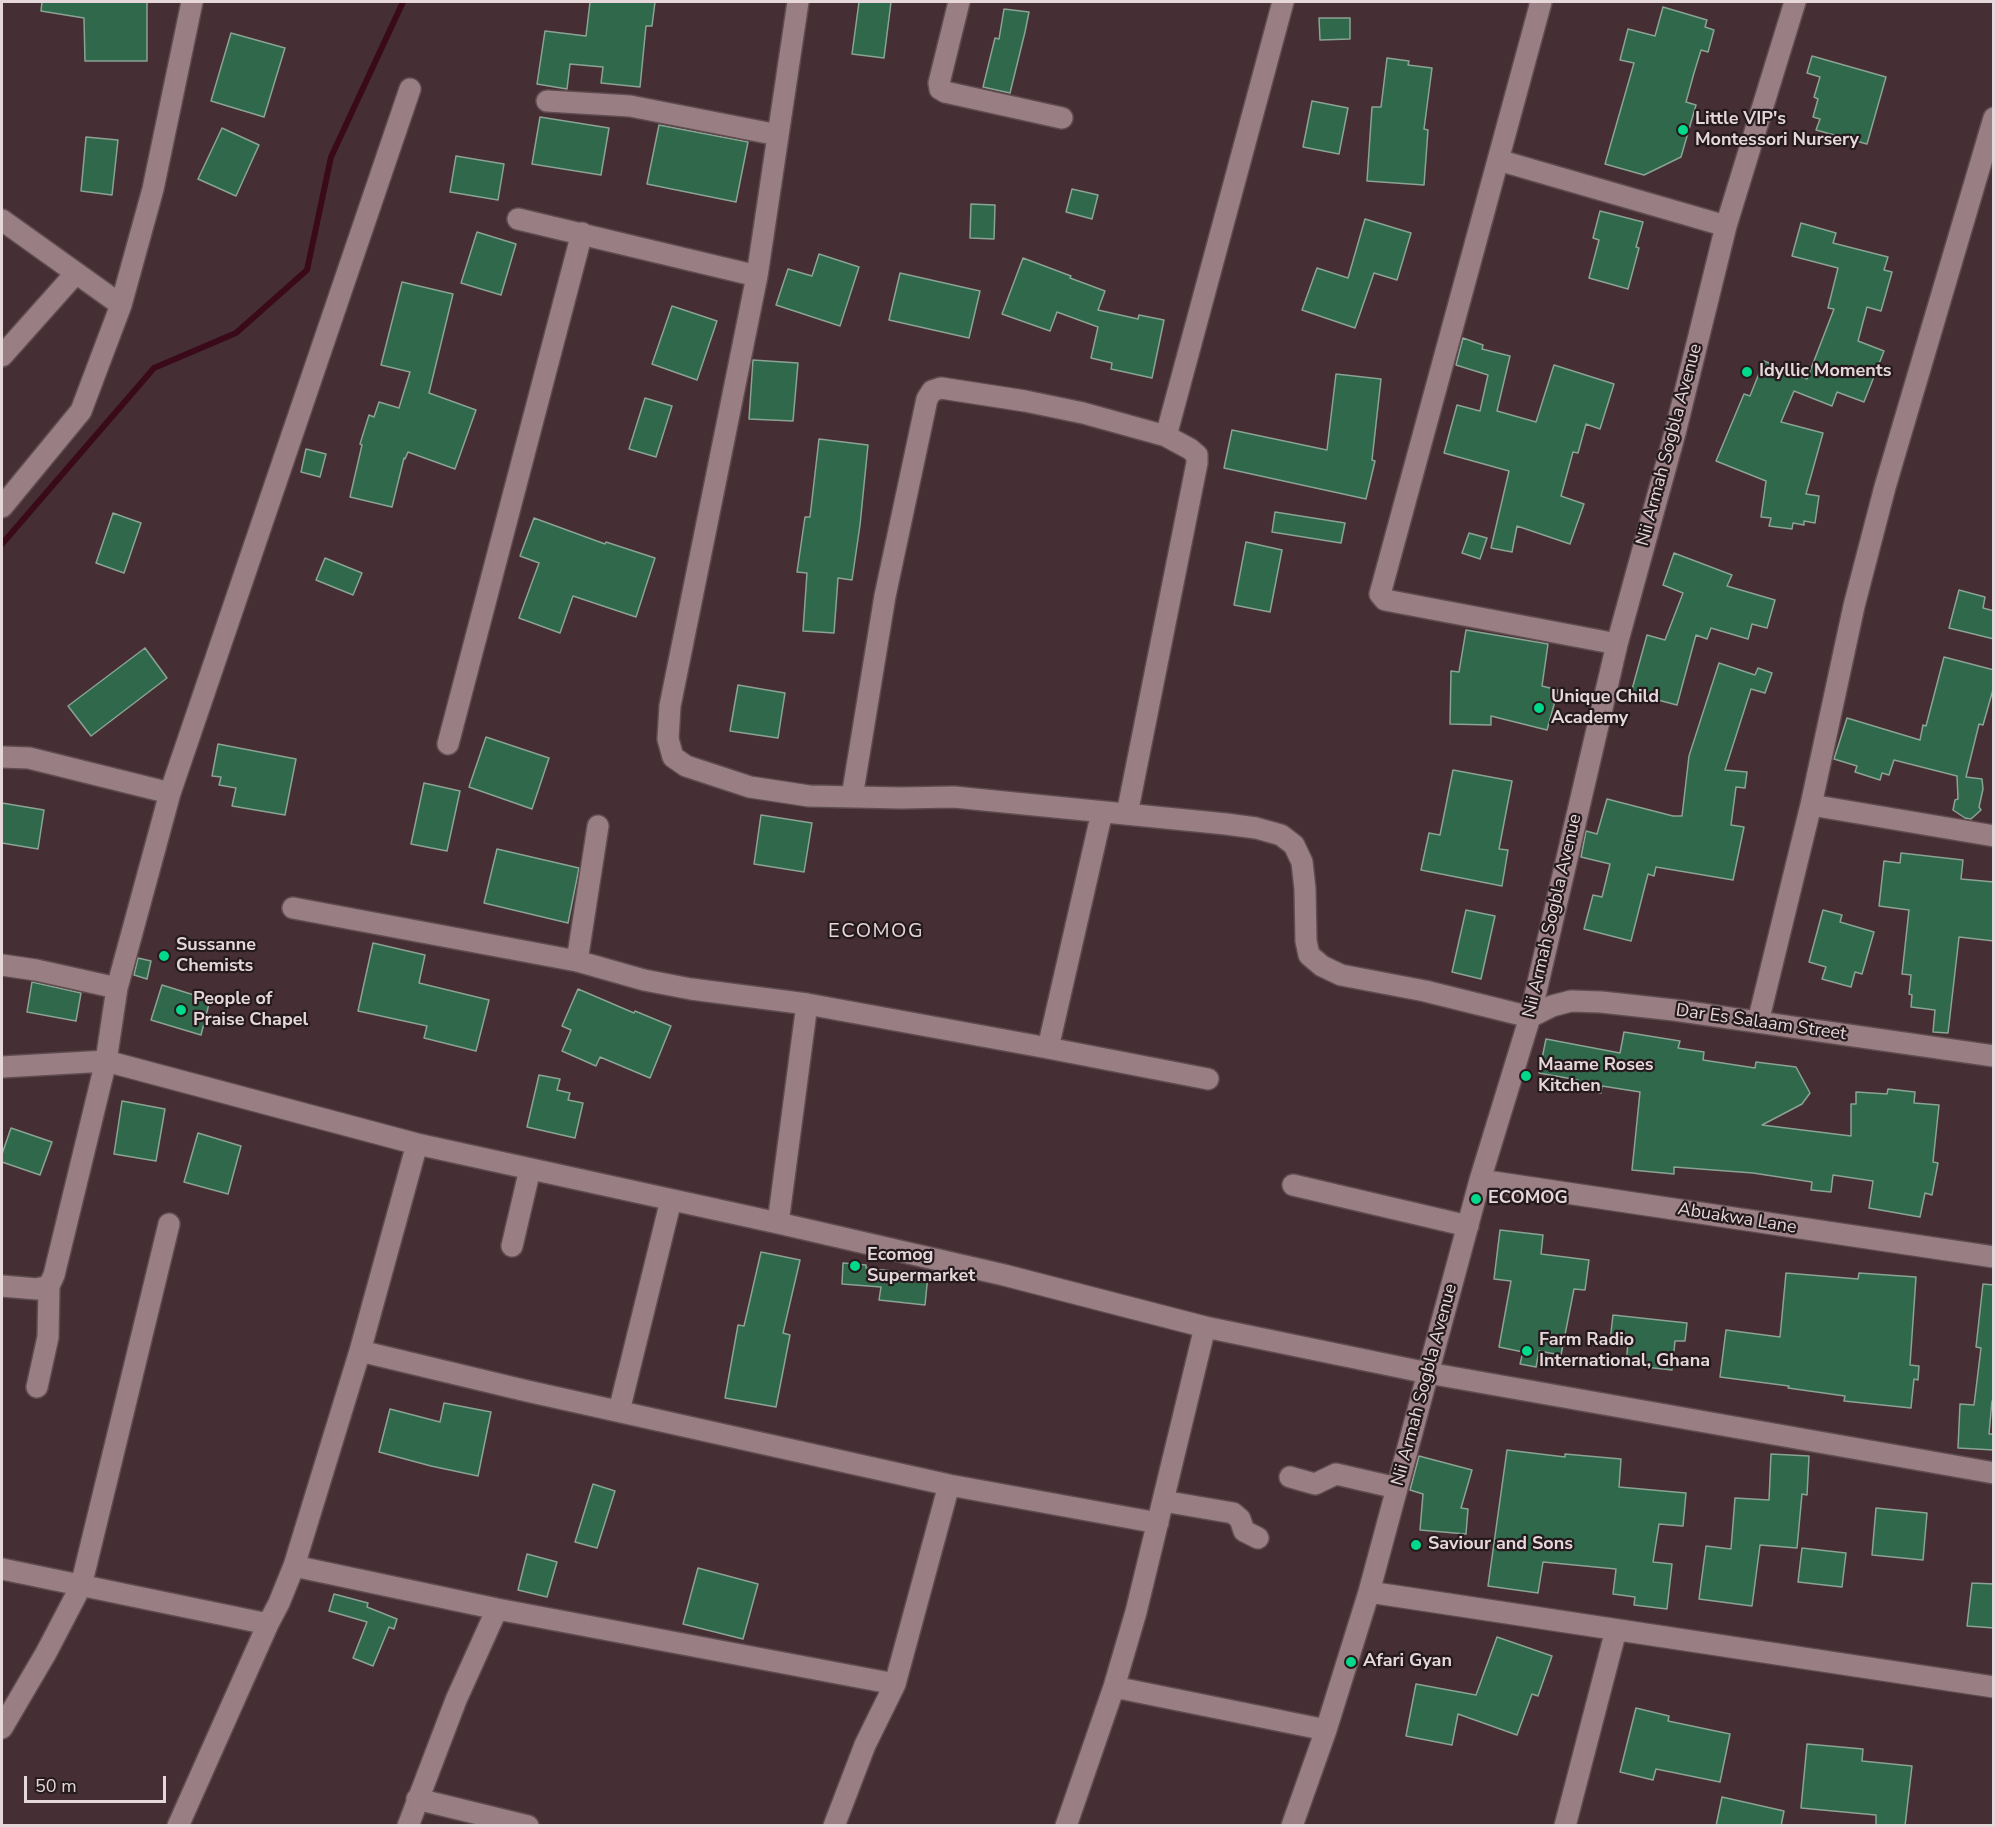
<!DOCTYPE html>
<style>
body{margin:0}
#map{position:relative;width:1995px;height:1827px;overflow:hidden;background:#452f34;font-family:"Nunito Sans",sans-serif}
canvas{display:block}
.frame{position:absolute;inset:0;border:3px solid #e6d7da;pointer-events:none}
.scale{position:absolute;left:24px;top:1776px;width:142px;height:27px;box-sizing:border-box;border:3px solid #e6d7da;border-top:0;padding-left:8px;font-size:18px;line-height:21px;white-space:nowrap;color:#e6d7da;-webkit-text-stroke:4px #251a1d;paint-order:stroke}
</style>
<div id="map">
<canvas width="1995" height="1827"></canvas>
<div class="frame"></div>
<div class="scale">50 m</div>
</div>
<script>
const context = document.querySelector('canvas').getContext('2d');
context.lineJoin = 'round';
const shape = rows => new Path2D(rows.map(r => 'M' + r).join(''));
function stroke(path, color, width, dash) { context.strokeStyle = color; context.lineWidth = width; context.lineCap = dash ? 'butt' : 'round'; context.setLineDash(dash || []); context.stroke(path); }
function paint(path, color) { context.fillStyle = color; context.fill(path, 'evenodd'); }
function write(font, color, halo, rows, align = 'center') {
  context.font = font + ' "Nunito Sans",sans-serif'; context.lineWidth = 4.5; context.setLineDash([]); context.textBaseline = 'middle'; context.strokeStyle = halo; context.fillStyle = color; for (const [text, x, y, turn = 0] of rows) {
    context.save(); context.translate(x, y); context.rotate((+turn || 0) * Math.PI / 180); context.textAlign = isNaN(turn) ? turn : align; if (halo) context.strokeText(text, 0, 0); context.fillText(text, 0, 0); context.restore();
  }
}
stroke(shape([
 [2,544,154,368,236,333,307,270,331,157,403,2]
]), '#3a0a1b', 6);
const building = shape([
 [42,2,147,2,147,61,85,61,84,18,41,11,42,2],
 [590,2,655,2,652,26,646,26,640,87,601,83,603,67,570,64,567,89,537,84,545,31,586,36,590,2],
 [859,2,891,2,884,58,852,54,859,2],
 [1663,7,1707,20,1705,27,1714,30,1708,52,1701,50,1694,73,1686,102,1696,105,1681,157,1644,175,1605,164,1634,63,1620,60,1628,29,1655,36,1663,7],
 [1004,9,1029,12,1025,32,1010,93,983,87,995,38,999,39,1004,9],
 [1319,18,1350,18,1350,39,1320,40,1319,18],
 [231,33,285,48,264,117,211,101,231,33],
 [1812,56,1886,77,1867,144,1816,130,1820,119,1813,117,1818,99,1814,97,1820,77,1807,73,1812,56],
 [1387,58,1409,61,1408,65,1432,68,1424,129,1428,130,1424,185,1367,181,1372,107,1381,107,1387,58],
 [1312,101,1348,108,1339,154,1303,147,1312,101],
 [540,117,609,128,601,175,532,164,540,117],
 [659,125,748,142,736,202,647,184,659,125],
 [222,128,259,145,236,196,198,179,222,128],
 [86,137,118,140,112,195,81,191,86,137],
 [456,156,504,164,498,200,450,192,456,156],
 [1072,189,1098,195,1092,219,1066,212,1072,189],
 [971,204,995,205,994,239,970,238,971,204],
 [1600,211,1643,222,1636,247,1639,248,1628,289,1589,278,1599,240,1593,238,1600,211],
 [1365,219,1411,233,1397,280,1374,273,1355,328,1302,310,1317,268,1348,278,1365,219],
 [1801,223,1836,233,1833,243,1888,257,1884,270,1892,272,1881,311,1867,307,1858,341,1884,351,1864,402,1837,392,1832,406,1794,391,1781,422,1823,433,1806,494,1819,496,1815,523,1804,521,1804,525,1793,523,1792,529,1769,526,1771,518,1761,517,1766,481,1716,461,1744,394,1750,396,1764,361,1807,379,1834,309,1828,308,1838,268,1792,256,1801,223],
 [477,232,516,244,501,295,461,283,477,232],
 [819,254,859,267,840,326,776,305,788,269,812,276,819,254],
 [1023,258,1071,276,1070,278,1105,291,1098,310,1138,319,1139,315,1164,320,1152,378,1111,369,1112,363,1091,358,1098,327,1057,312,1050,331,1002,314,1023,258],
 [900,273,980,291,969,338,889,320,900,273],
 [402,282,453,294,429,393,476,410,455,469,408,452,405,459,404,458,392,507,350,497,362,445,360,444,369,415,374,417,379,402,399,408,410,372,381,365,402,282],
 [672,306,717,321,697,380,652,364,672,306],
 [1463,338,1483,345,1482,349,1510,356,1497,411,1536,422,1554,365,1614,384,1600,429,1586,424,1578,453,1573,452,1561,496,1584,504,1570,544,1517,526,1512,552,1491,548,1509,471,1444,453,1457,405,1480,411,1488,375,1456,365,1463,338],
 [753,360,798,363,793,421,749,419,753,360],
 [1336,374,1381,379,1372,460,1375,461,1366,499,1224,468,1232,430,1327,450,1336,374],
 [645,398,672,406,656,457,629,449,645,398],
 [819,439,868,445,860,525,852,580,838,578,834,633,803,631,807,573,797,572,805,517,810,517,819,439],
 [306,449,326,454,320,477,301,472,306,449],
 [1275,512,1345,523,1341,543,1272,532,1275,512],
 [113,513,141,523,124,573,96,563,113,513],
 [534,518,605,544,606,542,655,558,636,617,573,596,560,633,519,618,539,563,520,556,534,518],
 [1469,533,1487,538,1480,559,1462,553,1469,533],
 [1246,542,1282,550,1270,612,1234,605,1246,542],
 [1674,553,1732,575,1727,586,1775,600,1767,628,1752,624,1748,639,1711,628,1707,639,1696,635,1677,705,1631,693,1647,635,1665,640,1683,593,1663,585,1674,553],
 [325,558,362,573,353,595,316,580,325,558],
 [1959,590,1985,597,1983,608,1994,611,1994,639,1949,628,1959,590],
 [1466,630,1548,644,1542,686,1558,690,1547,730,1491,716,1491,725,1450,724,1451,671,1459,672,1466,630],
 [145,648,167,678,91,736,68,706,145,648],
 [1944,657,1994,670,1994,686,1983,725,1979,724,1966,777,1982,779,1983,789,1979,807,1981,810,1971,819,1965,818,1953,810,1955,800,1958,799,1957,776,1894,760,1889,775,1882,773,1880,780,1855,772,1857,766,1834,759,1847,718,1920,740,1923,725,1926,726,1944,657],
 [1719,663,1755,675,1758,668,1772,673,1765,693,1751,689,1725,770,1747,772,1745,788,1736,787,1731,825,1744,827,1733,880,1656,867,1654,876,1648,874,1631,941,1584,929,1593,895,1602,897,1610,864,1581,857,1586,831,1597,834,1607,799,1673,816,1682,816,1689,756,1719,663],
 [738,685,785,693,778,738,730,731,738,685],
 [486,737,549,758,532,809,469,787,486,737],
 [218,744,296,759,285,815,232,806,236,788,219,785,221,777,212,776,218,744],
 [1453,770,1512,781,1499,849,1508,850,1502,886,1421,870,1429,833,1440,835,1453,770],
 [424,783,460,791,447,851,411,844,424,783],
 [2,803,44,810,38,849,2,843,2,803],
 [761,815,812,823,804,872,754,864,761,815],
 [497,849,579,868,568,923,484,903,497,849],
 [1901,853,1963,860,1961,879,1994,882,1994,941,1959,937,1948,1033,1933,1032,1935,1010,1911,1007,1912,995,1909,994,1911,975,1902,974,1909,910,1879,906,1884,861,1900,863,1901,853],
 [1466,910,1495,916,1481,979,1452,972,1466,910],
 [1823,910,1842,915,1840,922,1874,932,1862,974,1855,972,1851,987,1822,979,1826,967,1809,962,1823,910],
 [373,943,425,955,419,983,489,1000,476,1051,424,1038,427,1026,358,1011,373,943],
 [138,958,151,961,147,979,134,975,138,958],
 [32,982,81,993,76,1021,27,1012,32,982],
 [162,985,210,1000,201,1035,151,1020,162,985],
 [578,989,634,1013,635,1011,671,1026,650,1078,600,1057,596,1066,562,1051,571,1030,562,1026,578,989],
 [1624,1032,1680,1041,1678,1048,1704,1052,1703,1060,1755,1068,1756,1062,1796,1067,1810,1093,1802,1104,1762,1125,1851,1136,1851,1104,1856,1104,1856,1092,1887,1094,1888,1089,1915,1092,1914,1103,1939,1105,1933,1162,1938,1163,1932,1195,1925,1193,1920,1217,1869,1208,1873,1181,1833,1175,1831,1192,1811,1190,1812,1182,1753,1173,1674,1167,1674,1174,1632,1170,1640,1092,1602,1086,1601,1093,1576,1088,1578,1080,1539,1073,1546,1039,1620,1053,1624,1032],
 [539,1075,560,1079,557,1090,570,1093,568,1100,583,1103,575,1138,527,1127,539,1075],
 [122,1101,165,1109,156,1161,114,1154,122,1101],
 [11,1128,52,1142,40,1175,2,1162,2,1154,11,1128],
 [198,1133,241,1146,228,1194,184,1182,198,1133],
 [1500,1230,1543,1235,1541,1254,1589,1260,1585,1290,1574,1289,1561,1355,1539,1351,1536,1367,1520,1364,1523,1352,1499,1347,1511,1281,1494,1279,1500,1230],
 [761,1252,800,1260,783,1333,790,1335,776,1407,725,1398,738,1325,744,1326,761,1252],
 [843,1263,866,1265,866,1268,928,1275,925,1305,879,1300,881,1287,842,1284,843,1263],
 [1786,1273,1858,1279,1859,1273,1916,1277,1910,1365,1919,1366,1918,1380,1914,1379,1911,1408,1844,1401,1845,1396,1788,1388,1789,1386,1720,1377,1726,1330,1780,1337,1786,1273],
 [1983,1284,1994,1285,1994,1401,1992,1401,1989,1434,1994,1434,1994,1450,1958,1448,1960,1404,1974,1405,1981,1348,1976,1347,1983,1284],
 [1613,1315,1687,1323,1685,1341,1675,1341,1672,1370,1626,1365,1628,1343,1610,1341,1613,1315],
 [444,1403,491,1412,478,1476,431,1466,379,1452,390,1409,440,1422,444,1403],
 [1507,1450,1565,1457,1565,1454,1621,1459,1619,1487,1686,1493,1683,1526,1659,1524,1653,1562,1672,1564,1667,1609,1634,1605,1635,1597,1613,1594,1616,1569,1543,1562,1538,1593,1488,1586,1507,1450],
 [1771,1454,1809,1456,1807,1495,1802,1494,1797,1548,1760,1545,1752,1606,1699,1599,1706,1546,1731,1549,1735,1498,1769,1500,1771,1454],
 [1419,1456,1472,1470,1461,1508,1468,1509,1466,1534,1420,1530,1423,1494,1410,1490,1419,1456],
 [593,1484,615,1491,597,1548,575,1542,593,1484],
 [1876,1508,1927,1513,1923,1560,1872,1555,1876,1508],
 [1802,1548,1846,1553,1842,1587,1798,1582,1802,1548],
 [527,1554,557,1562,547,1597,518,1590,527,1554],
 [698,1568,758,1584,743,1639,683,1624,698,1568],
 [1972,1583,1994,1584,1994,1628,1967,1626,1972,1583],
 [334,1594,368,1603,367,1607,397,1619,394,1629,389,1627,373,1666,353,1658,367,1622,329,1611,334,1594],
 [1497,1637,1552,1656,1538,1696,1532,1694,1517,1735,1458,1714,1452,1745,1406,1736,1416,1684,1476,1695,1497,1637],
 [1636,1708,1669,1716,1668,1721,1730,1734,1720,1782,1656,1769,1653,1780,1620,1772,1636,1708],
 [1807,1744,1863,1749,1862,1761,1912,1766,1905,1826,1876,1826,1876,1815,1801,1808,1807,1744],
 [1722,1797,1784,1811,1781,1826,1716,1826,1722,1797]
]);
paint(building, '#2f684a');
stroke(building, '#8ba394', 1.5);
const minor = shape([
 [798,2,757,276,670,706,668,739,673,757,686,766,750,787,809,796,901,798,954,797,1226,824,1256,828,1281,835,1294,845,1302,862,1305,889,1306,941,1309,955,1322,966,1341,975,1425,991,1530,1017,1552,1006,1571,1001,1601,1002,1674,1010,1994,1056],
 [959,2,939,83,940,89,945,92,1062,118],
 [1541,2,1380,594,1385,600,1617,644],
 [547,101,630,106,778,135],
 [1498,160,1726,226],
 [518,219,757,276],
 [2,220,121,305],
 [2,356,76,273],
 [1166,436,1283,2],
 [2,507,81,411,121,305,153,189,192,2],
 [448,744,582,233],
 [2,757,29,758,170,793],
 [852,797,885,596,927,399,932,391,941,388,1025,401,1083,413,1166,436,1190,449,1197,455,1197,463,1127,814],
 [1811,805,1994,836],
 [293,908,577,961,644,980,691,989,807,1004,1048,1048,1208,1079],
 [577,961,598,826],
 [2,965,36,970,117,988],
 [1758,1022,1811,805,1854,606,1885,487,1994,118],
 [1048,1048,1102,812],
 [2,1067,106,1061,417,1144,778,1223,1004,1275,1205,1327,1428,1373,1994,1473],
 [1480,1180,1994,1257],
 [1293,1185,1468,1226],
 [778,1223,807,1004],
 [512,1246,530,1169],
 [2,1286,37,1289,49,1286],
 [360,1351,527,1391,949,1485,1158,1523],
 [37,1387,48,1337,49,1286,54,1275,106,1061,117,988,170,793,410,89],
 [619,1411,671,1200],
 [1290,1477,1315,1484,1336,1474,1397,1488],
 [1163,1501,1233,1513,1240,1519,1244,1531,1258,1538],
 [294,1566,497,1609,895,1684],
 [2,1569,268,1624],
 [1369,1592,1994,1687],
 [1114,1687,1326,1730],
 [2,1728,46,1653,81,1586,169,1224],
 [417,1799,528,1826],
 [178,1826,268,1624,279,1603,294,1566,360,1351,417,1144],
 [408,1826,456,1700,497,1609],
 [834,1826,865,1745,895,1684,949,1485],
 [1066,1826,1114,1687,1136,1612,1205,1327],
 [1292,1826,1326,1730,1369,1592,1480,1180,1530,1017,1617,644,1675,433,1726,226,1795,2],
 [1565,1826,1616,1630]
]);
stroke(minor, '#5f4c51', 24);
stroke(minor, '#997e84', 21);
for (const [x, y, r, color] of [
 [1683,130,6,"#02d98b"],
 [1747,372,6,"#02d98b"],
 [1539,708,6,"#02d98b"],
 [164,956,6,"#02d98b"],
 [181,1010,6,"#02d98b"],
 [1526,1076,6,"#02d98b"],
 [1476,1199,6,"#02d98b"],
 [855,1266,6,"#02d98b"],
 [1527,1351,6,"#02d98b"],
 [1416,1545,6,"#02d98b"],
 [1351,1662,6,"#02d98b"]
]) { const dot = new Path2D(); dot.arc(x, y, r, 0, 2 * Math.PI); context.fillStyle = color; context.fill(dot); stroke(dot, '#251a1d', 2); }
write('bold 18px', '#e6d7da', '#251a1d', [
 ["Little VIP's",1695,120],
 ["Montessori Nursery",1695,141],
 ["Idyllic Moments",1759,372],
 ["Unique Child",1551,698],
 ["Academy",1551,719],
 ["Sussanne",176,946],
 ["Chemists",176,967],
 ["People of",193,1000],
 ["Praise Chapel",193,1021],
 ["Maame Roses",1538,1066],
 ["Kitchen",1538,1087],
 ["ECOMOG",1488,1199],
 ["Ecomog",867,1256],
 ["Supermarket",867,1277],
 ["Farm Radio",1539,1341],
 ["International, Ghana",1539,1362],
 ["Saviour and Sons",1428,1545],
 ["Afari Gyan",1363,1662]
], 'left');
write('18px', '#e6d7da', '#251a1d', [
 ["Nii Armah Sogbla Avenue",1670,445,-75],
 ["Nii Armah Sogbla Avenue",1553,916,-77],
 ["Dar Es Salaam Street",1761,1023,8],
 ["Abuakwa Lane",1737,1219,9],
 ["Nii Armah Sogbla Avenue",1425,1385,-75]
]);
context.letterSpacing = '1.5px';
write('20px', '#e6d7da', '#251a1d', [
 ["ECOMOG",876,932]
]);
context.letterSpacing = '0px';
</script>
